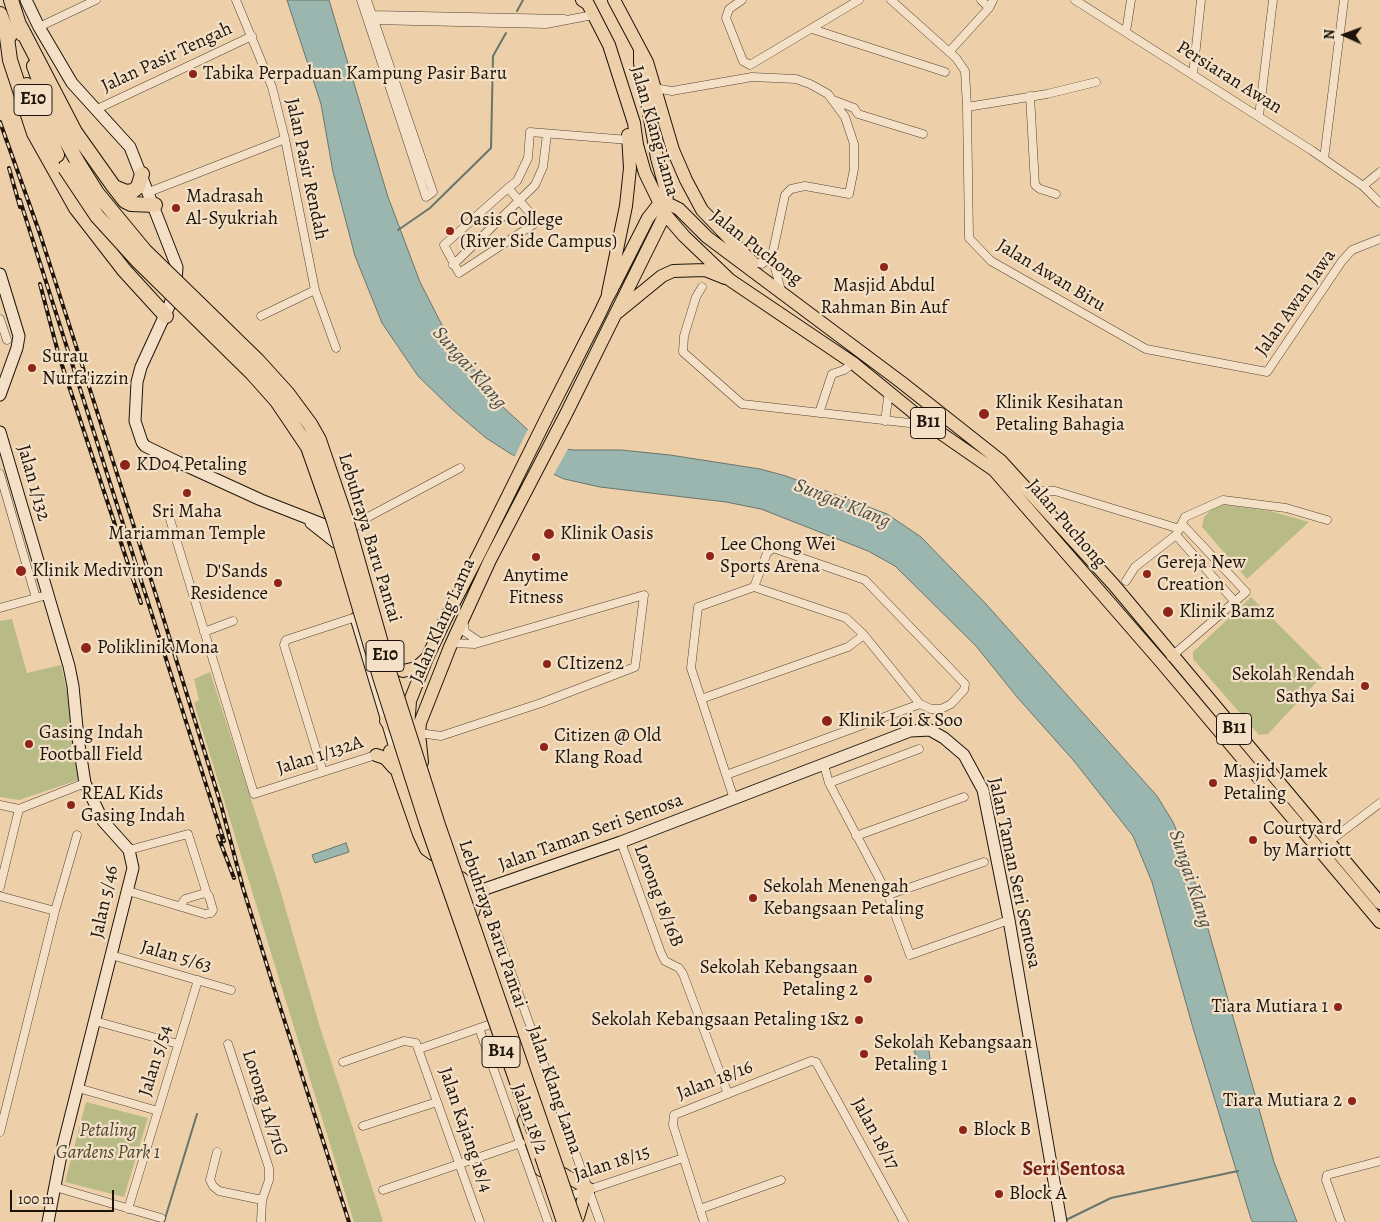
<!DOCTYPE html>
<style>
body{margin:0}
#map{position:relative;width:1380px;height:1222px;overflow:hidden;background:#edd0a9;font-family:Alegreya,serif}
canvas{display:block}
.north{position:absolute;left:1320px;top:10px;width:50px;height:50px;-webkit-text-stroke:4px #f3e0c7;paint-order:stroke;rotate:272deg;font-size:14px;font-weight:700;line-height:20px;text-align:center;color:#1e140a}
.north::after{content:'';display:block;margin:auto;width:18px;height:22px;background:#1e140a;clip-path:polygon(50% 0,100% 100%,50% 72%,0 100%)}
.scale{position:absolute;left:10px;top:1190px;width:104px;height:22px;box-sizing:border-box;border:2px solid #1e140a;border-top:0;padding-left:6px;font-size:15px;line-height:18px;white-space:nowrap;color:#1e140a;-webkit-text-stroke:4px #f3e0c7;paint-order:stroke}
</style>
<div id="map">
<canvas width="1380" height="1222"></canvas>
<div class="north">N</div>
<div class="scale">100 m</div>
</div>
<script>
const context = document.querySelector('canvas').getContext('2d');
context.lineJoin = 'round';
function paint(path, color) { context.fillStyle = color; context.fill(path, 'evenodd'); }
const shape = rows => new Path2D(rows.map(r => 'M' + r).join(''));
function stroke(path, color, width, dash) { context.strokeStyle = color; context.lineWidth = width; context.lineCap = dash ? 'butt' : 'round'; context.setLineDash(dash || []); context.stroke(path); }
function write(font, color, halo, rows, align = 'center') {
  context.font = font + ' Alegreya,serif'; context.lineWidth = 4.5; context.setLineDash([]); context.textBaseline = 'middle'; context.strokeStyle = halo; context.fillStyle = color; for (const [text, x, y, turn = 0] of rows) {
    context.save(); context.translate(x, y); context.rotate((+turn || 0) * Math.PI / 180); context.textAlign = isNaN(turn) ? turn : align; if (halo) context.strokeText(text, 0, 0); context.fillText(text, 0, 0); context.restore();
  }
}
paint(shape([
 [1217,504,1270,511,1309,522,1247,579,1202,527,1204,517],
 [1251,597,1326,672,1268,734,1259,735,1193,659,1193,652],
 [12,619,27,673,61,665,87,777,19,800,0,797,0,621],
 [210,672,279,886,319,1024,383,1221,381,1222,354,1222,194,703,199,700,194,679],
 [86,1102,148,1118,124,1197,65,1182]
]), '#b9bb87');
const water = shape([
 [287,0,329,0,388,197,420,282,446,333,503,407,528,430,562,448,573,450,621,450,670,455,760,469,786,476,887,514,921,537,986,604,1157,796,1173,822,1188,858,1274,1162,1297,1222,1253,1222,1251,1219,1193,1028,1152,882,1133,836,1074,761,1017,697,976,646,895,566,868,551,761,509,726,502,600,487,564,479,511,454,486,438,453,410,418,376,382,323,355,256,333,172,321,104,287,0],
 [346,843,349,852,315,863,312,855,346,843],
 [927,1036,931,1066,921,1070,911,1042,927,1036]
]);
paint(water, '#9ab6af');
stroke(water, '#68756d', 1);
paint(shape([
 [529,427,547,438,569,447,553,476,514,458]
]), '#edd0a9');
stroke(shape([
 [517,11,523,0],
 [398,230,430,208,491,148,493,56,506,33],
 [1066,1220,1111,1198,1238,1171],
 [164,1222,197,1114]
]), '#68756d', 2);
const street = shape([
 [236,0,272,87,285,139,315,290,336,348],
 [361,0,426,197,433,192,367,0],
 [742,0,729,9,726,18,743,61,750,65,859,0],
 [891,0,956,58,965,71,967,107,969,238,991,261,1146,349,1267,372,1342,261,1352,250,1380,239],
 [981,0,989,8],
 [1075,0,1311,150,1363,186,1380,203],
 [371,17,373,15,564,19],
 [372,20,546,24,593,15],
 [39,27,96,0],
 [812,29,945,72],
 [1126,32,1131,0],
 [949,52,989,8,993,0],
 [1193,75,1201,0],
 [654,88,672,91,752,77,796,79,810,84,828,94,845,117,854,144,854,169,849,194,805,186,791,189,785,195,772,256,781,291],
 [1030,96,1035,185,1040,189,1056,194],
 [833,100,854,108,858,114,923,134],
 [967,107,1047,94,1096,82],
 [95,110,252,36],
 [1259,116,1273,0],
 [1324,159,1344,0],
 [1363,186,1380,172],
 [508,188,531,214,534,224,459,273,444,245,508,188,517,181,528,158,530,132,629,140],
 [149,192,285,139],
 [751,261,762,264,772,256],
 [453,265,535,185,543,167,547,134],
 [702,287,696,297,684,336,683,352,742,404,927,425],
 [261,316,315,290],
 [0,319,7,340],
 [819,413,832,374,844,370,853,363],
 [885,421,889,391],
 [0,474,36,598],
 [1029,491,1055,491,1180,529],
 [169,516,254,794,379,754],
 [353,528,370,516,460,468],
 [1176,535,1235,602],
 [1126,581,1135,567,1176,535,1185,517,1223,500,1286,508,1327,520],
 [754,587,767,553,773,548,865,580,965,684,964,690,951,704,941,709,931,709,920,704],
 [0,608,47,595],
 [463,620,465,632,480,642],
 [204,632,233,621],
 [1171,657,1246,592,1182,524],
 [701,699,848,647,864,635],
 [419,733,441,736,541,703,635,667,644,595,475,644,452,643],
 [824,765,829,783,888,895,910,955,1009,920],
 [323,772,284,645,286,640,356,617],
 [726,775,920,704],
 [829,783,919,749],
 [734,799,691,668,698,607,754,587,846,618,864,635,920,704],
 [0,805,19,809,85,783],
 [856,836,964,797],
 [621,842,661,953,665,961,679,968,683,974,728,1094],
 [1326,844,1380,803],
 [129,850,188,834,207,894],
 [0,887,19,809],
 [128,891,205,914,211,913,213,910,209,896,205,893,185,899,180,906],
 [888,895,984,862],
 [0,896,55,911],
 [495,927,600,1222],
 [111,955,231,990],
 [95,1021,178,1044],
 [479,1028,548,1222],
 [228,1044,269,1168,269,1180,262,1200,261,1222],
 [419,1049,491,1024],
 [343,1062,404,1041,416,1043,480,1222],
 [78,1088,158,1111],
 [363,1126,437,1102],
 [0,1132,55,911,77,835],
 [217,1152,210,1180,213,1186,219,1191,262,1200],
 [55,1187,161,1218],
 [383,1190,521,1143],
 [564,1198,683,1158],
 [128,1209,198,980],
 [700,1209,781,1180],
 [704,1222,673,1125,674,1115,811,1061,816,1062,904,1222],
 [1341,1222,1326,1180,1327,1175,1380,1161]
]);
const secondary = shape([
 [26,0,39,27,72,83,130,147,177,267,176,282,170,304,141,367,137,382,135,421,142,442,145,446,178,462,261,500,325,525,342,527],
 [0,274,19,336,17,348,0,395],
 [0,432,69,666,73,686,78,738,85,783,103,821,129,850,133,868,62,1150,48,1222],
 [311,523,335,542],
 [356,618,399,761],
 [456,899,621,842,910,731,930,730,944,738,964,755,983,790,1009,920,1061,1222]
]);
const primary = shape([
 [582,0,588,4,609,45,634,123,637,145,645,173,665,214,684,236,730,280,853,363,929,425,994,470,1162,663,1380,922],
 [614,0,647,62,673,150,686,180,702,210,753,263],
 [659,204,671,205,679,209,707,237,901,382,1001,461,1114,585,1380,903],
 [614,285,648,218,659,204],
 [608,293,626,206,630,168,628,135],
 [618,312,662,276,673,271,705,270,725,278],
 [387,655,397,668,403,671,416,668,426,659],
 [386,721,393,729,402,731],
 [408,728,410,701,427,658,446,618,480,552,550,411,600,313,607,298,613,286,612,289,607,298],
 [390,751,419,834,426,849,433,854],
 [376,755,385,758,394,768],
 [422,762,419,733,420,723,450,647,490,560,566,414,665,214,667,194,657,158,640,63,640,52],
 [461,878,472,887,484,890,477,898,473,912],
 [524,1120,541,1170],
 [563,1174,589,1189],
 [578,1217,586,1190]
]);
const highway = shape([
 [11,0,22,34],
 [0,14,9,37],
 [20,26,75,132,114,187,125,201,131,204,155,205],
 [6,30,10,60,34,133,76,208,124,270,166,316],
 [34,66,51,113,77,161],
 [27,85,57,155],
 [114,187,126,192,133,191,138,187,142,174]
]);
stroke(street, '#524332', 9);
stroke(secondary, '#1e140a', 13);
stroke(primary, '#1e140a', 14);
stroke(highway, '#1e140a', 16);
stroke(street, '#f3e0c7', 8);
stroke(secondary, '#f3e0c7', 11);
stroke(primary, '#edd0a9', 12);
stroke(highway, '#edd0a9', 14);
const rail = shape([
 [0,122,40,234,163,617,221,805,243,888,274,988,349,1222],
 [9,168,20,207],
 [20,200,224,841],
 [40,284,59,356,141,603],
 [218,836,234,878]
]);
stroke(rail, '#1e140a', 4);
stroke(rail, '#f3e0c7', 2, [5.5]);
const highwayBridge = shape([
 [77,161,97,193,145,251,258,361,287,393,310,424,319,440,345,516,390,675,437,822,575,1222],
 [65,168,97,216,138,261,252,373,277,401,308,447,334,521,381,680,427,824,534,1131],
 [542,1156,564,1222]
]);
stroke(highwayBridge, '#1e140a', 16, []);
stroke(highwayBridge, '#edd0a9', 14);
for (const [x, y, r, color] of [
 [193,74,5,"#8f2418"],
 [176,208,5,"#8f2418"],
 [450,231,5,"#8f2418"],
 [884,267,5,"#8f2418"],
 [32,368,5,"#8f2418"],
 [984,414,6,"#8f2418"],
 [125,465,6,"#8f2418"],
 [187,493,5,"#8f2418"],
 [549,534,6,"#8f2418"],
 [710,556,5,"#8f2418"],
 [536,557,5,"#8f2418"],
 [21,571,6,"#8f2418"],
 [1147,574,5,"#8f2418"],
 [278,583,5,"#8f2418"],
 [1168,612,6,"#8f2418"],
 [86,648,6,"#8f2418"],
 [547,664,5,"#8f2418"],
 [1365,686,5,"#8f2418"],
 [827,721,6,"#8f2418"],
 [29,744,5,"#8f2418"],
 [544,747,5,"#8f2418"],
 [1213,783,5,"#8f2418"],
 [71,805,5,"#8f2418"],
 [1253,840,5,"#8f2418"],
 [753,898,5,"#8f2418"],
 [868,979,5,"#8f2418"],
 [1338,1007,5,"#8f2418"],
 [859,1020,5,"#8f2418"],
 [864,1054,5,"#8f2418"],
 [1352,1101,5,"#8f2418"],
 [963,1130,5,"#8f2418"],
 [999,1194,5,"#8f2418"]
]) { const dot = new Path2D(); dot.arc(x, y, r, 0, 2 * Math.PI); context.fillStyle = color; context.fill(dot); stroke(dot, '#f3e0c7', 2); }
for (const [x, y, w] of [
 [33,100,38],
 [928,423,35],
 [385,656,38],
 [1234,729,35],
 [501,1052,38]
]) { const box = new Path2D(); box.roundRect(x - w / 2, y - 15.5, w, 31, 4); context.fillStyle = '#f3e0c7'; context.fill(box); stroke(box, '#1e140a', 1); }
write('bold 18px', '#1e140a', null, [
 ["E10",33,100],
 ["B11",928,423],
 ["E10",385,656],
 ["B11",1234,729],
 ["B14",501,1052]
]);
write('19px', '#1e140a', '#f3e0c7', [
 ["Jalan Pasir Tengah",167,58,-25],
 ["Persiaran Awan",1229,78,32],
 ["Jalan Klang Lama",654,131,74],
 ["Jalan Pasir Rendah",306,169,78],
 ["Jalan Puchong",756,248,38],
 ["Jalan Awan Biru",1051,276,31],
 ["Jalan Awan Jawa",1296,303,-55],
 ["Jalan 1/132",33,483,74],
 ["Jalan Puchong",1066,524,49],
 ["Lebuhraya Baru Pantai",369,538,73],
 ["Jalan Klang Lama",443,621,-66],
 ["Jalan 1/132A",320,756,-18],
 ["Jalan Taman Seri Sentosa",591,833,-20],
 ["Jalan Taman Seri Sentosa",1014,873,78],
 ["Lorong 18/16B",658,896,69],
 ["Jalan 5/46",105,902,-78],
 ["Lebuhraya Baru Pantai",492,924,71],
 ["Jalan 5/63",176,957,16],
 ["Jalan 5/54",156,1061,-73],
 ["Jalan 18/16",715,1081,-21],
 ["Jalan Klang Lama",554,1090,71],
 ["Lorong 1A/71G",264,1103,72],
 ["Jalan 18/2",529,1119,70],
 ["Jalan Kajang 18/4",465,1130,71],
 ["Jalan 18/17",875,1134,61],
 ["Jalan 18/15",612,1164,-18]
]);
write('19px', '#1e140a', '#f3e0c7', [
 ["Tabika Perpaduan Kampung Pasir Baru",203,74],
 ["Madrasah",186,197],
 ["Al-Syukriah",186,219],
 ["Oasis College",460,220],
 ["(River Side Campus)",460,242],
 ["Masjid Abdul",884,286,"center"],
 ["Rahman Bin Auf",884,308,"center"],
 ["Surau",42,357],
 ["Nurfa'izzin",42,379],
 ["Klinik Kesihatan",995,403],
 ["Petaling Bahagia",995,425],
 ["KD04 Petaling",136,465],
 ["Sri Maha",187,512,"center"],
 ["Mariamman Temple",187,534,"center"],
 ["Klinik Oasis",560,534],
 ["Lee Chong Wei",720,545],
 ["Sports Arena",720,567],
 ["Gereja New",1157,563],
 ["Creation",1157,585],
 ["Klinik Mediviron",32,571],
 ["D'Sands",268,572,"right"],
 ["Residence",268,594,"right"],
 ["Anytime",536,576,"center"],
 ["Fitness",536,598,"center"],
 ["Klinik Bamz",1179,612],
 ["Poliklinik Mona",97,648],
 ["CItizen2",557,664],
 ["Sekolah Rendah",1355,675,"right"],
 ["Sathya Sai",1355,697,"right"],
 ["Klinik Loi & Soo",838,721],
 ["Gasing Indah",39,733],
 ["Football Field",39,755],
 ["Citizen @ Old",554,736],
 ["Klang Road",554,758],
 ["Masjid Jamek",1223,772],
 ["Petaling",1223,794],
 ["REAL Kids",81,794],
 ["Gasing Indah",81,816],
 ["Courtyard",1263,829],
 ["by Marriott",1263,851],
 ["Sekolah Menengah",763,887],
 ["Kebangsaan Petaling",763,909],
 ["Sekolah Kebangsaan",858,968,"right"],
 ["Petaling 2",858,990,"right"],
 ["Tiara Mutiara 1",1328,1007,"right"],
 ["Sekolah Kebangsaan Petaling 1&2",849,1020,"right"],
 ["Sekolah Kebangsaan",874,1043],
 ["Petaling 1",874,1065],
 ["Tiara Mutiara 2",1342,1101,"right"],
 ["Block B",973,1130],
 ["Block A",1009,1194]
], 'left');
write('italic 19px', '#4c4630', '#f3e0c7', [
 ["Petaling",108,1131],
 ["Gardens Park 1",108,1153]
]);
write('italic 20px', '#494d44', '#f3e0c7', [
 ["Sungai Klang",469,368,49],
 ["Sungai Klang",842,504,22],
 ["Sungai Klang",1190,879,72]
]);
write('bold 20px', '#7a1f14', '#f3e0c7', [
 ["Seri Sentosa",1074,1170]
]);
</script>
